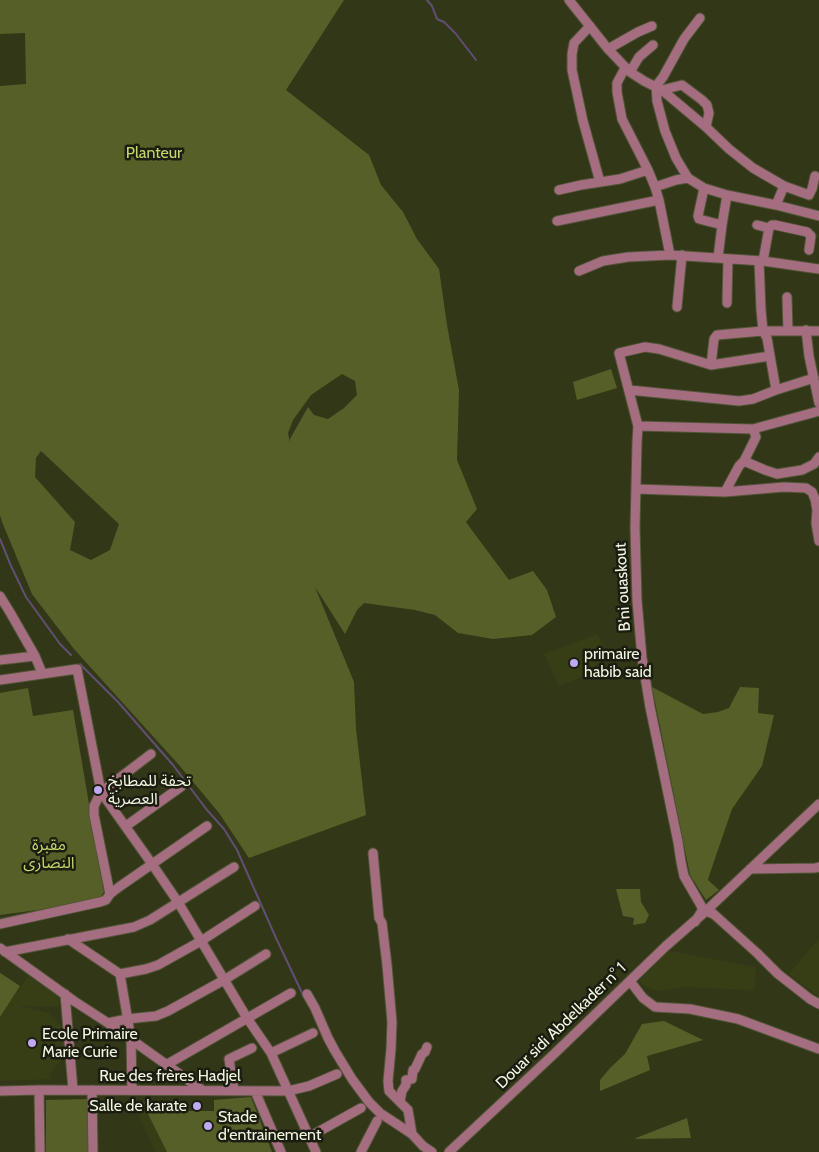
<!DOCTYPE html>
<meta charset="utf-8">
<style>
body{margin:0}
canvas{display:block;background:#313717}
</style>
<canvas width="819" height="1152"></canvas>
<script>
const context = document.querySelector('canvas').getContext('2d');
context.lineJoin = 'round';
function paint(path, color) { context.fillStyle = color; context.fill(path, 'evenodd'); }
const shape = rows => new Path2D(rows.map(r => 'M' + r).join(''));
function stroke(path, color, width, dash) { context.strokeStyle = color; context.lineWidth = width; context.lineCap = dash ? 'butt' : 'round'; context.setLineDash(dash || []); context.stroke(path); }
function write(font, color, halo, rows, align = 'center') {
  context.font = font + ' Cabin,"Noto Sans Arabic",sans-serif'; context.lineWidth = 5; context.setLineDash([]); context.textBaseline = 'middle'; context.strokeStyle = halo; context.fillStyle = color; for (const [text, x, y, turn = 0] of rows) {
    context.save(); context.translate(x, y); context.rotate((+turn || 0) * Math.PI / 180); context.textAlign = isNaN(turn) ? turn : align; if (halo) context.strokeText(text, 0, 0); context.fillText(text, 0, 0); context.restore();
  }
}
paint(shape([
 [597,634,608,656,592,671,584,676,559,686,544,654],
 [819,938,819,997,789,974],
 [669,951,756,967,754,990,686,987,658,991,646,987,639,981],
 [0,972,20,986,16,994,29,975,60,997,59,1006,23,1006,21,1009,24,1007,48,1013,65,1029,65,1057,50,1073,51,1079,0,1081],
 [132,1101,142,1102,167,1152,156,1152]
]), '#373e16');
paint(shape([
 [0,0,344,0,286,90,369,155,381,185,403,212,417,239,439,269,447,325,459,390,457,460,477,509,466,522,471,529,509,580,533,571,547,590,556,617,532,635,493,639,458,633,435,615,415,610,364,603,357,610,345,634,315,587,354,682,356,729,366,815,249,858,219,813,179,765,74,649,32,594,2,522,0,515,0,86,26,84,25,33,0,34],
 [342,374,355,381,357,395,344,408,328,419,314,415,308,407,290,439,290,443,288,433,293,420,311,395],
 [41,451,119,524,110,550,91,560,70,550,75,522,35,477,36,458],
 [611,369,617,388,577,400,573,382],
 [652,687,703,714,718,712,729,708,740,687,759,688,758,713,774,715,762,766,732,809,710,873,708,880,719,890,706,900,690,875],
 [28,688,33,716,73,710,104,892,100,898,75,905,0,915,0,693],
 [616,889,640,889,641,902,649,915,645,923,633,925,634,918,623,916],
 [0,973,20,986,0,1017],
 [664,1021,703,1040,647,1056,650,1070,600,1091,600,1080,610,1068,625,1054,642,1024],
 [251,1097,272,1152,167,1152,142,1102,180,1100,181,1111,214,1111,214,1100],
 [88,1099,88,1152,46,1152,46,1100],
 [687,1118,691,1138,635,1139,636,1138]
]), '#565f28');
stroke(shape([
 [427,0,432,6,437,19,444,22,456,34,476,60],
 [0,539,11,566,26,597,60,644,71,655],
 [80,664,118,702,173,765,207,810,224,829,237,850,276,938,303,995],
 [400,1131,412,1140]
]), '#614e74', 2);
const minor = shape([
 [569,0,608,49,630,72,644,81,662,90,682,85,702,100,707,105,709,113,706,127],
 [590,26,574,43,572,54,572,70,583,121,600,182],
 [608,49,638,32,652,26],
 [625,68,617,83,617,92,622,119,648,170,655,187,659,200,670,255],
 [630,72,639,57,653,45],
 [662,90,706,127,729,149,753,168,784,186,809,195,812,189,815,176],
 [688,178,676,158,665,131,657,101,656,86,663,77,684,39,700,18],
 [655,187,676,180,688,178,704,188,727,195,776,205,819,216],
 [704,188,698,216,699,219,722,225],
 [559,190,581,185,620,179,648,170],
 [776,205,784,186],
 [557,221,659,200],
 [757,225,769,228],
 [718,258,722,225,727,195],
 [759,261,761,310,763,331,767,338,776,390],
 [763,261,769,228,772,225,775,225,807,232,811,236,809,250],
 [579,271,603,261,628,257,670,255,763,261,819,269],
 [787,297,788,331],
 [727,303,728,259],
 [677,307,682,255],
 [806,330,809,356,819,403],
 [711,365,714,339,717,335,763,331,819,331],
 [629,390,739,401,753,399,776,390,814,378],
 [638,426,753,429,819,411],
 [744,461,765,470,777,474,802,470,814,464,819,457],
 [636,489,725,492,739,466,744,461,756,437,753,429],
 [725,492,784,487,806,488,812,492,815,499,817,510,816,523,819,541],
 [0,596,11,614,35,656,42,673],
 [0,660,35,656],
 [0,680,77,669,101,792,152,864,178,902,247,1018,271,1053,316,1152],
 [819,804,708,909,757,953,778,974,810,999,819,1004],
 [126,826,182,786],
 [373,853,379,918,382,923,387,965,392,1022,391,1049,388,1081,389,1091,408,1110,412,1134],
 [750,869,815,868,819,867],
 [110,894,94,815,94,806,101,792,151,754],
 [695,922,703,909,684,876,681,862,678,842,650,707,642,658,637,600,635,528,637,442,638,426,619,353,645,347,659,349,711,365,770,356],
 [0,924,100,902,106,900,110,894,119,887,207,826],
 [68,939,120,974,146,969,158,965,201,941,255,906],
 [0,948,74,1001,108,1023,202,1090],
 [5,952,134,927,150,920,234,867],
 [120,974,131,1039,132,1090],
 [630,981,643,998,655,1007,690,1009,738,1019,819,1049],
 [65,994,73,1090],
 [307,994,315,1008,328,1038,335,1051,352,1079,369,1102,380,1113,412,1134,423,1146,432,1152],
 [108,1023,127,1019,156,1016,168,1011,224,980,266,954],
 [271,1053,313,1033],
 [166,1065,291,993],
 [39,1090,40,1152],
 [92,1090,93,1152],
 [0,1091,39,1090,288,1091,309,1086,337,1074],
 [234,1091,229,1059,252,1048],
 [255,1091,281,1152],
 [400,1101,402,1091,406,1085,406,1080,412,1079,413,1070,415,1069,422,1054,425,1052,427,1047],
 [309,1137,361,1108],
 [361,1152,377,1121],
 [449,1152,553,1055,666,946,706,911,715,915]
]);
stroke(minor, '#505537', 11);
stroke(minor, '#a56d80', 9);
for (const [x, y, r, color] of [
 [574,663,5,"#bfa9f4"],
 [98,790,5,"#bfa9f4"],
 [32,1043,5,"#bfa9f4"],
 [197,1106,5,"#bfa9f4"],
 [208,1126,5,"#bfa9f4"]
]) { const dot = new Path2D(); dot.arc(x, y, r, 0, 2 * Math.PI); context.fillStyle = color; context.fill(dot); stroke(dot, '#1a1d0f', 2); }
write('16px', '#c5d76a', '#1a1d0f', [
 ["Planteur",154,153],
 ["مقبرة",49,845],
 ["النصارى",49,863]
]);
write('16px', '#f1f5e2', '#1a1d0f', [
 ["B'ni ouaskout",623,587,-93],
 ["Douar sidi Abdelkader n° 1",561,1026,-44],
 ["Rue des frères Hadjel",170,1076]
]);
write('16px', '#f1f5e2', '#1a1d0f', [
 ["primaire",584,654],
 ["habib said",584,672],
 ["تحفة للمطابخ",108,781],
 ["العصرية",108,799],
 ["Ecole Primaire",42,1034],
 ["Marie Curie",42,1052],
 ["Salle de karate",187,1106,"right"],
 ["Stade",218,1117],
 ["d'entrainement",218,1135]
], 'left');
</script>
